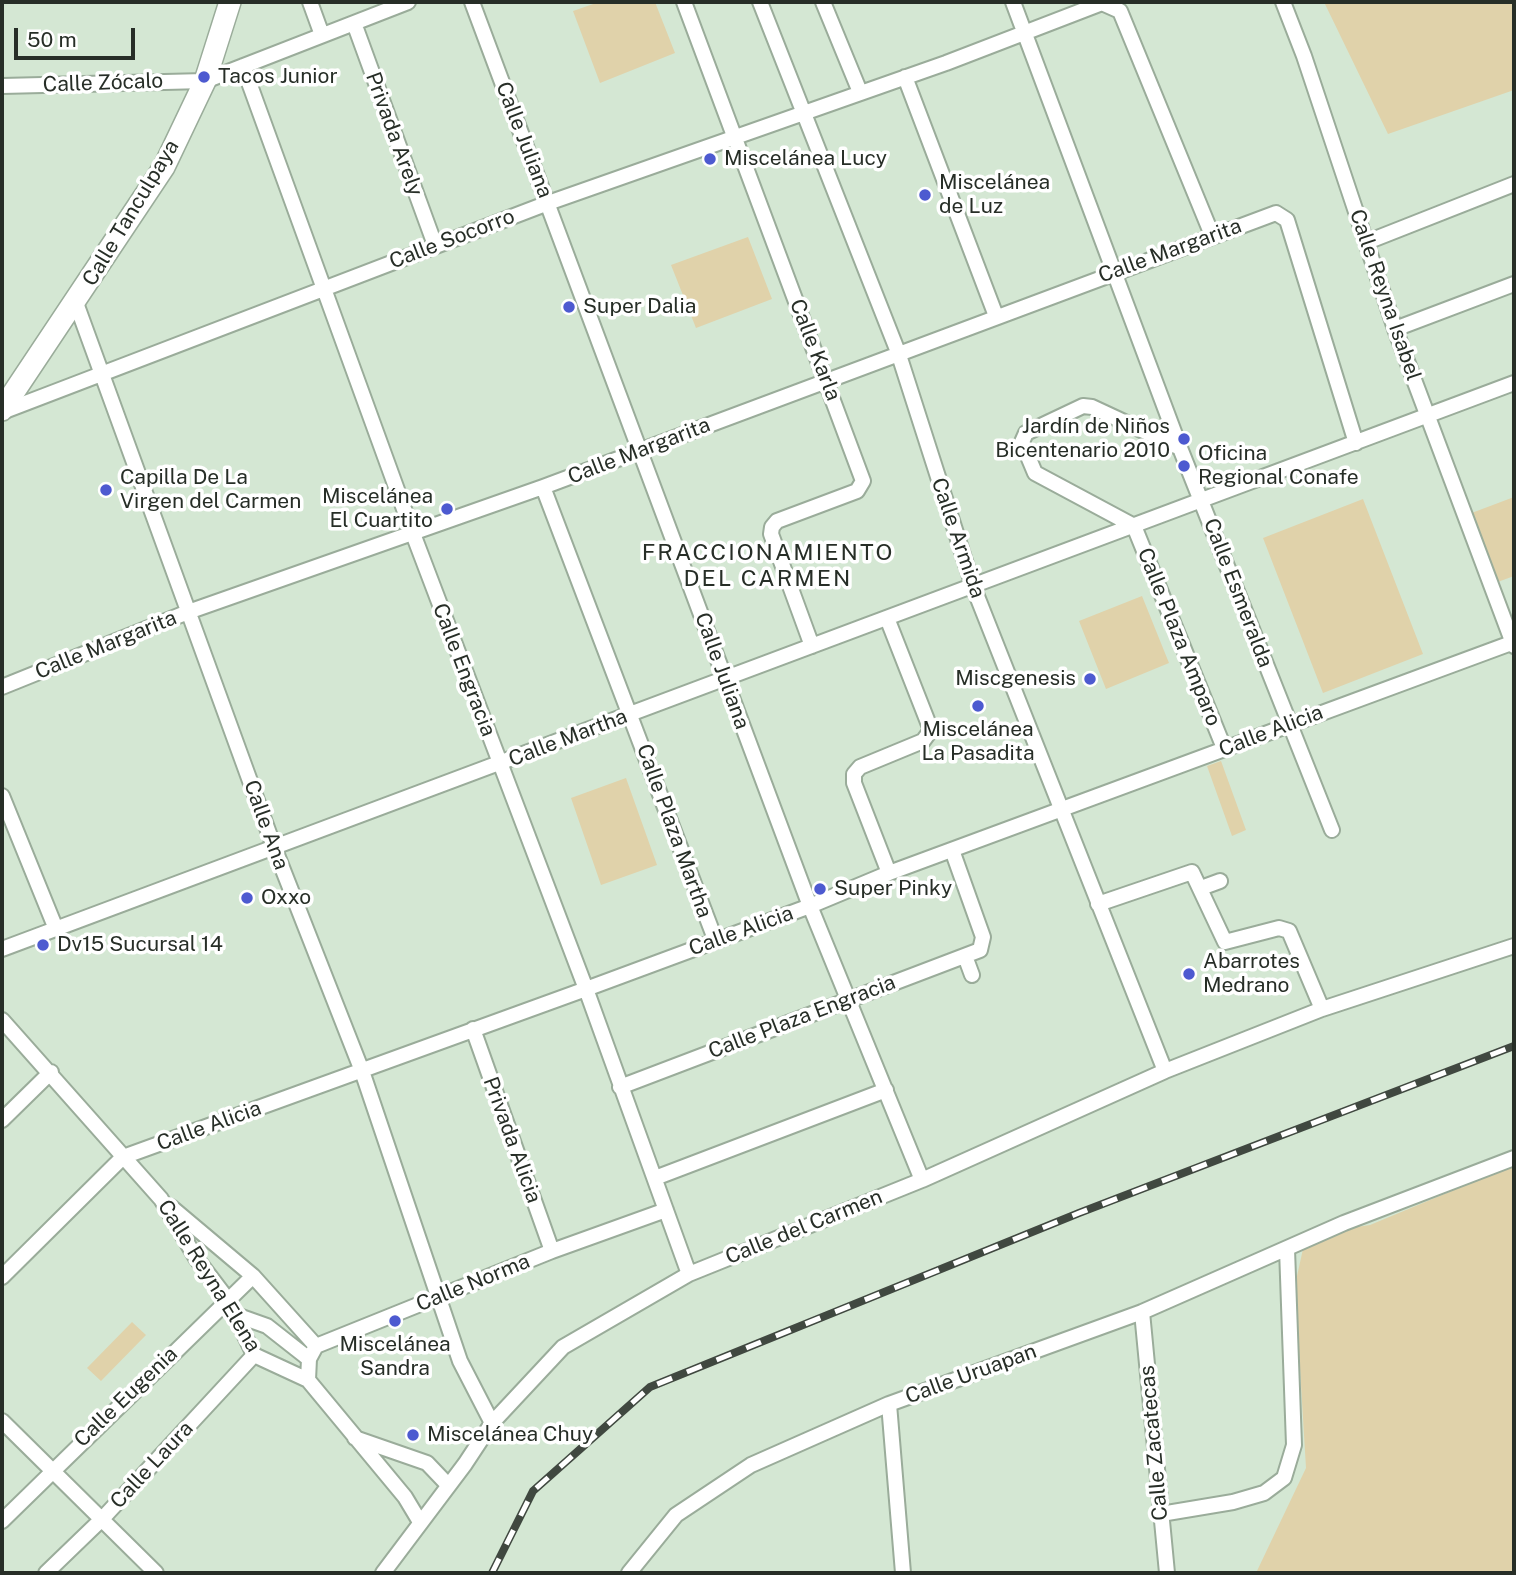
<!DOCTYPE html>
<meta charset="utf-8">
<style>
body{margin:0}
#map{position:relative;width:1516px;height:1575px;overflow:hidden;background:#d4e7d3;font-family:"Public Sans",sans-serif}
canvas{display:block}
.frame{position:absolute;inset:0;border:4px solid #272e27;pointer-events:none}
.scale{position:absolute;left:14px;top:28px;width:121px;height:32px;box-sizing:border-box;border:4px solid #272e27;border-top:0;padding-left:9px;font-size:21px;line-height:24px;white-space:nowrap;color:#272e27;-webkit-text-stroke:5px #fff;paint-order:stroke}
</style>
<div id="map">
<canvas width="1516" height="1575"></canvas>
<div class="frame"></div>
<div class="scale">50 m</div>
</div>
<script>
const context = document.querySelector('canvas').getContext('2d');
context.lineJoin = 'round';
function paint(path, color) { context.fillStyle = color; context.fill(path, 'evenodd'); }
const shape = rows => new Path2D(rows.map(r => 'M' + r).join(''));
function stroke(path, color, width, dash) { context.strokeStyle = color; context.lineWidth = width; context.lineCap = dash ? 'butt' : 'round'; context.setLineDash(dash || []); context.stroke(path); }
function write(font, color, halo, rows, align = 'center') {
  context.font = font + ' "Public Sans",sans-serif'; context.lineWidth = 7; context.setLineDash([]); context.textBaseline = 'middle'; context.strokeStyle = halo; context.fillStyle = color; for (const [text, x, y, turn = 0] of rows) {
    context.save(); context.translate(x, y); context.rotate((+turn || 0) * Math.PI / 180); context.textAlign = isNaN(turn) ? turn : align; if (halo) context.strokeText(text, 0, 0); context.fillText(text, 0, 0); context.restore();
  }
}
paint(shape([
 [599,2,655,2,675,53,600,83,573,11],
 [1324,2,1514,2,1514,90,1388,134],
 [748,237,772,299,696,328,671,265],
 [1514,497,1514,576,1495,583,1469,514],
 [1363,499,1423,654,1323,693,1263,538],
 [1142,596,1169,663,1106,689,1079,621],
 [1221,761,1246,830,1232,836,1207,766],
 [626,778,657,865,601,885,571,798],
 [1514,1165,1514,1573,1256,1573,1306,1468,1295,1285,1303,1249,1336,1230,1370,1225],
 [132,1322,146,1335,101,1381,87,1368]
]), '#e0d2aa');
const street = shape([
 [310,2,322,35],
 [472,2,810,906,922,1180],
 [684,2,863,481,857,491,777,521,772,527,771,534,812,646],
 [760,2,898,352,973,586,1165,1071],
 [823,2,860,92],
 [1013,2,1180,448,1332,830],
 [1283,2,1304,56,1395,329,1514,646],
 [354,23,435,245],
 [243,66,412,531,586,989,689,1274],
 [905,77,996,316],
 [2,86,205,81,408,2],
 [1367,242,1514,184],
 [76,303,274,847,362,1071,460,1361,492,1423],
 [1395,329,1514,284],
 [2,412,548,203,946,63,1102,3,1120,11,1212,235],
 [1180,448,1092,407,1083,406,1026,433,1022,442,1035,473,1134,526,1224,748],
 [543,487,715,939],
 [887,618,931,730,923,741,860,767,854,774,854,783,889,873],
 [2,687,188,612,543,487,1276,213,1287,220,1356,443],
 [2,796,56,929],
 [1201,888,1220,881],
 [2,949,1514,383],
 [965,956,972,975],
 [1322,1009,1514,946],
 [2,1020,161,1199,196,1258,228,1300,254,1355,308,1380,405,1497,420,1522],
 [473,1029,552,1251],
 [620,1087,980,950,983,937,952,850],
 [2,1120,51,1072],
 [655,1178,886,1090],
 [171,1207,253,1276,316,1346],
 [2,1277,123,1157,586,989,810,906,889,873,1514,642],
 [1142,1312,1167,1573],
 [236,1315,267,1326,309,1359],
 [308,1380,309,1359,316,1346,552,1251,666,1210],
 [889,1404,903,1573],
 [2,1421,156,1573],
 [355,1438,427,1463,448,1485],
 [1161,1514,1233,1502,1264,1493,1284,1478,1294,1445,1287,1249],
 [2,1521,253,1276],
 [46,1573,103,1518,254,1355],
 [383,1573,465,1464,492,1423,563,1347,689,1274,922,1180,1165,1071,1322,1009,1289,931,1279,928,1225,942,1192,872,1098,904],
 [629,1573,676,1515,751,1465,889,1404,1142,1312,1344,1223,1514,1158]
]);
const secondary = shape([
 [2,410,164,167,205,81,230,2]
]);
stroke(street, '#9aac9a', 18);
stroke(secondary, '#9aac9a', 24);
stroke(street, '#fff', 14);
stroke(secondary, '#fff', 21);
const rail = shape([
 [492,1573,533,1491,650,1387,1079,1213,1514,1046]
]);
stroke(rail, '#404840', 8);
stroke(rail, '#fff', 5, [16]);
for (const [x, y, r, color] of [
 [204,77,7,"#4d5ad0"],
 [710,159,7,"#4d5ad0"],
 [925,195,7,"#4d5ad0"],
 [569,307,7,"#4d5ad0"],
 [1184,439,7,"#4d5ad0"],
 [1184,466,7,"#4d5ad0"],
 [106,490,7,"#4d5ad0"],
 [447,509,7,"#4d5ad0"],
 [1090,679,7,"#4d5ad0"],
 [978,706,7,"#4d5ad0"],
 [820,889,7,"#4d5ad0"],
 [247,898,7,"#4d5ad0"],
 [43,945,7,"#4d5ad0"],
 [1189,974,7,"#4d5ad0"],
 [395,1321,7,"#4d5ad0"],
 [413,1435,7,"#4d5ad0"]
]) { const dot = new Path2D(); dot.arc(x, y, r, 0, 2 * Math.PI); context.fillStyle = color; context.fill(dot); stroke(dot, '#fff', 2.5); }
write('21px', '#272e27', '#fff', [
 ["Tacos Junior",218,77],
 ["Miscelánea Lucy",724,159],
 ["Miscelánea",939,183],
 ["de Luz",939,207],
 ["Super Dalia",583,307],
 ["Jardín de Niños",1170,427,"right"],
 ["Bicentenario 2010",1170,451,"right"],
 ["Oficina",1198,454],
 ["Regional Conafe",1198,478],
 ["Capilla De La",120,478],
 ["Virgen del Carmen",120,502],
 ["Miscelánea",433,497,"right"],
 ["El Cuartito",433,521,"right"],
 ["Miscgenesis",1076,679,"right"],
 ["Miscelánea",978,730,"center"],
 ["La Pasadita",978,754,"center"],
 ["Super Pinky",834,889],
 ["Oxxo",261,898],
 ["Dv15 Sucursal 14",57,945],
 ["Abarrotes",1203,962],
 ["Medrano",1203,986],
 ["Miscelánea",395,1345,"center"],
 ["Sandra",395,1369,"center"],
 ["Miscelánea Chuy",427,1435]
], 'left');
write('21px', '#272e27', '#fff', [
 ["Calle Zócalo",103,83,-2],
 ["Privada Arely",394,134,70],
 ["Calle Juliana",524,140,69],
 ["Calle Tanculpaya",131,213,-59],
 ["Calle Socorro",452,239,-21],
 ["Calle Margarita",1170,251,-20],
 ["Calle Reyna Isabel",1385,295,71],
 ["Calle Karla",815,350,69],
 ["Calle Margarita",639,451,-21],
 ["Calle Armida",958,538,71],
 ["Calle Esmeralda",1238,593,69],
 ["Calle Plaza Amparo",1179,637,68],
 ["Calle Margarita",106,645,-22],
 ["Calle Engracia",464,670,69],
 ["Calle Juliana",722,671,70],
 ["Calle Alicia",1271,731,-21],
 ["Calle Martha",568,738,-21],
 ["Calle Ana",266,825,70],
 ["Calle Plaza Martha",674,831,70],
 ["Calle Alicia",741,931,-20],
 ["Calle Plaza Engracia",802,1017,-21],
 ["Calle Alicia",209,1126,-20],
 ["Privada Alicia",512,1140,70],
 ["Calle del Carmen",804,1227,-22],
 ["Calle Reyna Elena",209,1276,58],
 ["Calle Norma",473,1283,-22],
 ["Calle Uruapan",971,1374,-20],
 ["Calle Eugenia",126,1397,-44],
 ["Calle Zacatecas",1154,1443,-95],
 ["Calle Laura",152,1465,-47]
]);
context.letterSpacing = '2px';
write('23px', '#272e27', '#fff', [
 ["FRACCIONAMIENTO",768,553],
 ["DEL CARMEN",768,579]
]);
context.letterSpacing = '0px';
</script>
